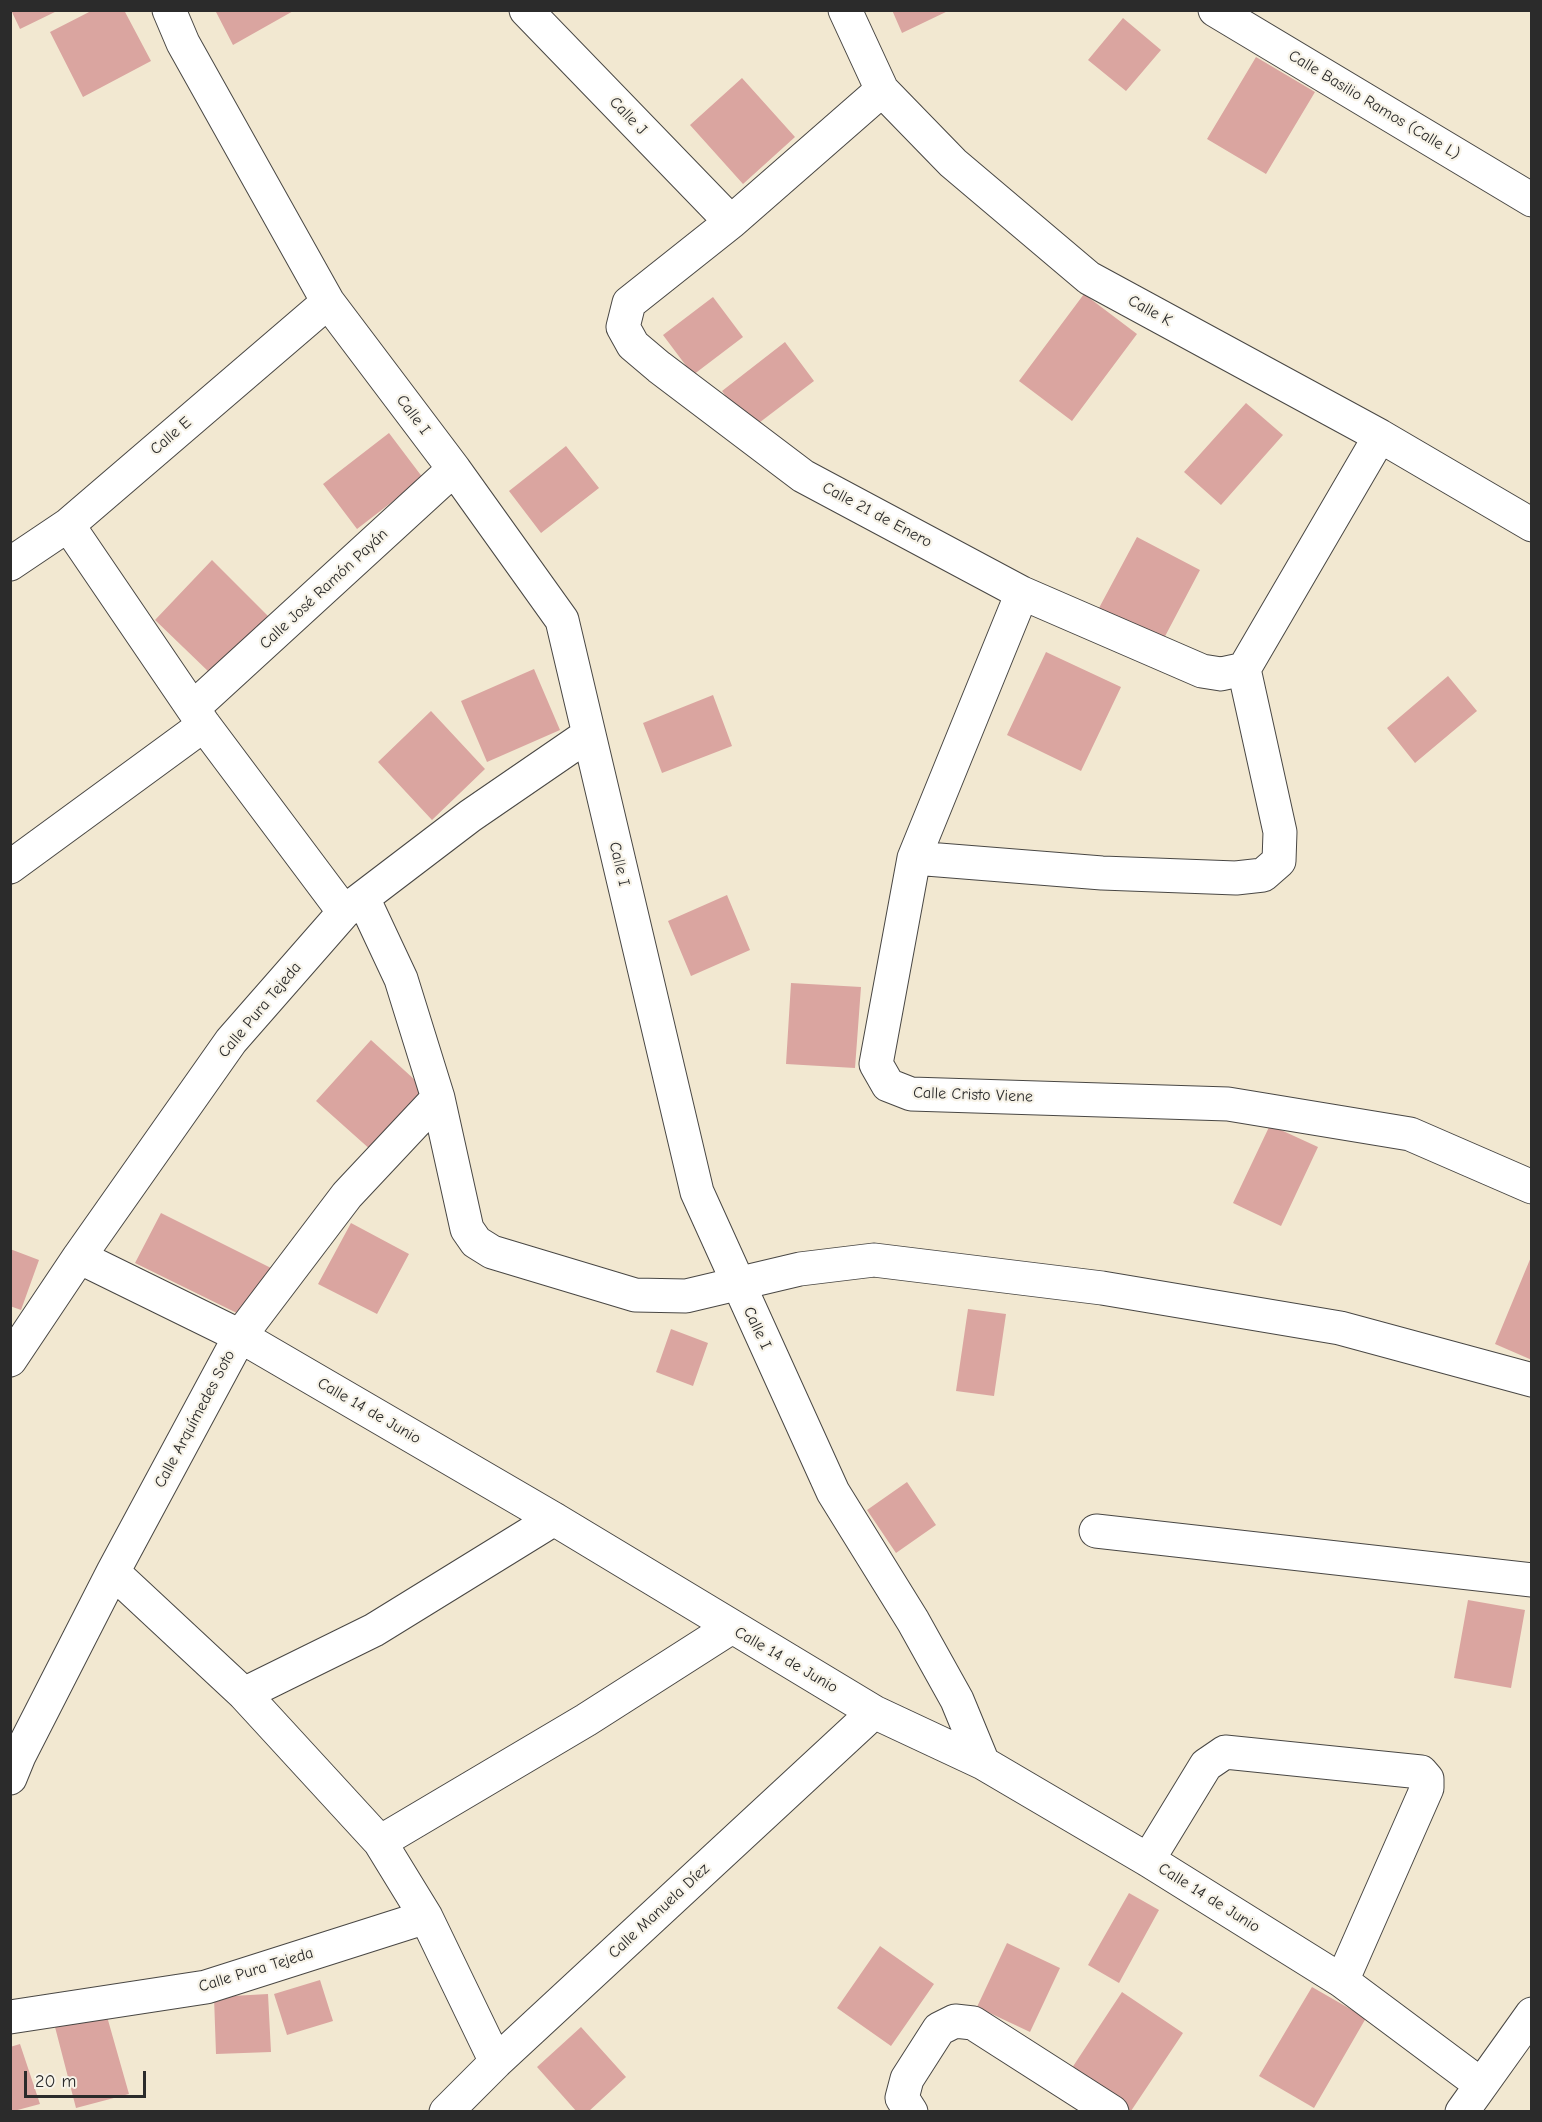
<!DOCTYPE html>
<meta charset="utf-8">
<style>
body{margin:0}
#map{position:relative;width:1542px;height:2122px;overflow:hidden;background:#f2e8d1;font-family:"Comic Neue",sans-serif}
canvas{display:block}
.frame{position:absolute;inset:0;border:12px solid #2b2b2b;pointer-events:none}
.scale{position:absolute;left:24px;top:2071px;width:122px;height:27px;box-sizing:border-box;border:3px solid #2b2b2b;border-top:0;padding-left:8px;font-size:18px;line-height:21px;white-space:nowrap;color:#2b2b2b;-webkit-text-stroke:4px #f7f3e8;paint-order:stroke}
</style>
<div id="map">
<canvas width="1542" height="2122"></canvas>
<div class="frame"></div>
<div class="scale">20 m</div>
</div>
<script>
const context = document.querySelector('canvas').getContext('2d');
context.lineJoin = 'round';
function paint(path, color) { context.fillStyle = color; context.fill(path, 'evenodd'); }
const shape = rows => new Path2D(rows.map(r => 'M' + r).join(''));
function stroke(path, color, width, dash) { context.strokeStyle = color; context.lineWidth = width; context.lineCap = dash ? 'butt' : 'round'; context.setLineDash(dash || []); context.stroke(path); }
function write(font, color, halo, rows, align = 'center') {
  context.font = font + ' "Comic Neue",sans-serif'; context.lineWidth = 4.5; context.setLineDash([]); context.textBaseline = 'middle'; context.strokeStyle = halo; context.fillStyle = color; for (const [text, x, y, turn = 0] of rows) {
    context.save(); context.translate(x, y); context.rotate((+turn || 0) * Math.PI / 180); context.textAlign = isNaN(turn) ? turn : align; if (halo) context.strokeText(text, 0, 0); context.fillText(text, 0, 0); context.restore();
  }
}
paint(shape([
 [11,10,59,10,20,29],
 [93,10,124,10,151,61,83,97,50,32],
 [215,10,295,10,233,45],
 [892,10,950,10,902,33],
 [1123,18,1161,50,1126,91,1088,60],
 [1256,57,1315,92,1266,174,1207,139],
 [742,78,795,137,743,184,690,125],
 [1084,294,1137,334,1072,421,1019,381],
 [713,297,743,337,693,375,663,335],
 [785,342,814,381,751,429,722,391],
 [1246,403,1283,435,1221,505,1184,472],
 [389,433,423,478,357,529,323,484],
 [566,446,599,488,541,533,509,491],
 [1137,537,1200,570,1162,642,1099,608],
 [212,560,268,616,211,674,155,620],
 [1046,652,1121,687,1081,771,1007,735],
 [534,669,560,730,487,762,461,701],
 [1448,676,1477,711,1415,763,1387,728],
 [713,695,732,746,662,773,643,723],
 [431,711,485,769,432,820,378,762],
 [727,895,750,950,691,976,668,921],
 [791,983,861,987,855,1068,786,1064],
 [371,1040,426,1090,372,1151,316,1101],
 [1270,1125,1318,1147,1281,1226,1233,1203],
 [161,1213,271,1268,247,1318,135,1263],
 [351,1223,409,1254,377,1314,318,1284],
 [10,1249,39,1260,21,1310,10,1306],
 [1531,1257,1532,1257,1532,1360,1495,1344],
 [968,1309,1006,1314,994,1396,956,1391],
 [671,1329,708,1343,693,1386,656,1372],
 [907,1482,936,1525,896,1553,867,1510],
 [1468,1600,1525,1610,1511,1688,1454,1678],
 [1129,1893,1159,1910,1119,1983,1088,1965],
 [1007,1943,1060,1968,1030,2032,977,2007],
 [880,1946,934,1984,891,2046,837,2008],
 [320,1980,333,2021,287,2035,274,1994],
 [1312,1987,1366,2018,1314,2108,1259,2076],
 [1122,1992,1183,2033,1131,2111,1070,2071],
 [268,1994,271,2052,216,2054,214,1997],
 [106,2013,129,2094,76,2108,55,2027],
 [581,2027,626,2077,588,2112,577,2112,537,2067],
 [20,2044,40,2104,10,2112,10,2047]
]), '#daa5a0');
const street = shape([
 [169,10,183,43,328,302,454,469,562,620,697,1192,833,1492,913,1621,957,1700,983,1763],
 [526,10,731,222],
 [845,10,882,90,953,163,1089,278,1380,436,1532,525],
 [1215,10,1532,200],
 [882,90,731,222,629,303,623,327,633,345,659,367,803,476,1022,593,1202,671,1221,674,1244,669,1380,436],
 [68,525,204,725,344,912],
 [10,564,68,525,328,302],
 [1022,593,914,858,876,1064,888,1085,911,1094,1228,1104,1410,1134,1532,1187],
 [193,708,454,469],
 [914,858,1102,873,1236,878,1263,875,1279,861,1280,832,1244,669],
 [10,867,204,725],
 [363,898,401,979,438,1098,467,1229,476,1242,492,1252,635,1295,686,1296,800,1269,874,1260,1102,1288,1340,1328,1532,1380],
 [79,1257,240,1336,554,1519,874,1712,983,1763,1148,1860,1342,1981,1480,2084],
 [10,1360,79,1257,231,1041,344,912,470,816,588,735],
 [1096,1531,1532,1580],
 [113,1572,244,1694,380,1842,426,1917,496,2062],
 [244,1694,374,1630,554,1519],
 [10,1778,19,1756,113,1572,240,1336,347,1195,438,1098],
 [380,1842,586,1720,730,1628],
 [1148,1860,1206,1765,1225,1752,1421,1772,1427,1779,1427,1788,1342,1981],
 [10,2017,206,1987,426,1917],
 [446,2112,496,2062,874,1712],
 [911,2112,902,2098,907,2079,939,2029,955,2021,973,2023,1112,2112],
 [1462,2112,1532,2014]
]);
stroke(street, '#494744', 35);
stroke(street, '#fff', 33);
write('16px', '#2b2b2b', '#f7f3e8', [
 ["Calle Basilio Ramos (Calle L)",1374,105,31],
 ["Calle J",628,116,46],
 ["Calle K",1150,311,29],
 ["Calle I",413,415,53],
 ["Calle E",171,436,-41],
 ["Calle 21 de Enero",877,515,28],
 ["Calle José Ramón Payán",324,589,-43],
 ["Calle I",619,864,77],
 ["Calle Pura Tejeda",260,1010,-50],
 ["Calle Cristo Viene",973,1095,2],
 ["Calle I",757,1328,65],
 ["Calle 14 de Junio",369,1411,30],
 ["Calle Arquímedes Soto",195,1419,-62],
 ["Calle 14 de Junio",786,1660,30],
 ["Calle 14 de Junio",1209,1898,32],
 ["Calle Manuela Díez",659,1911,-43],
 ["Calle Pura Tejeda",256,1970,-17]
]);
</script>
